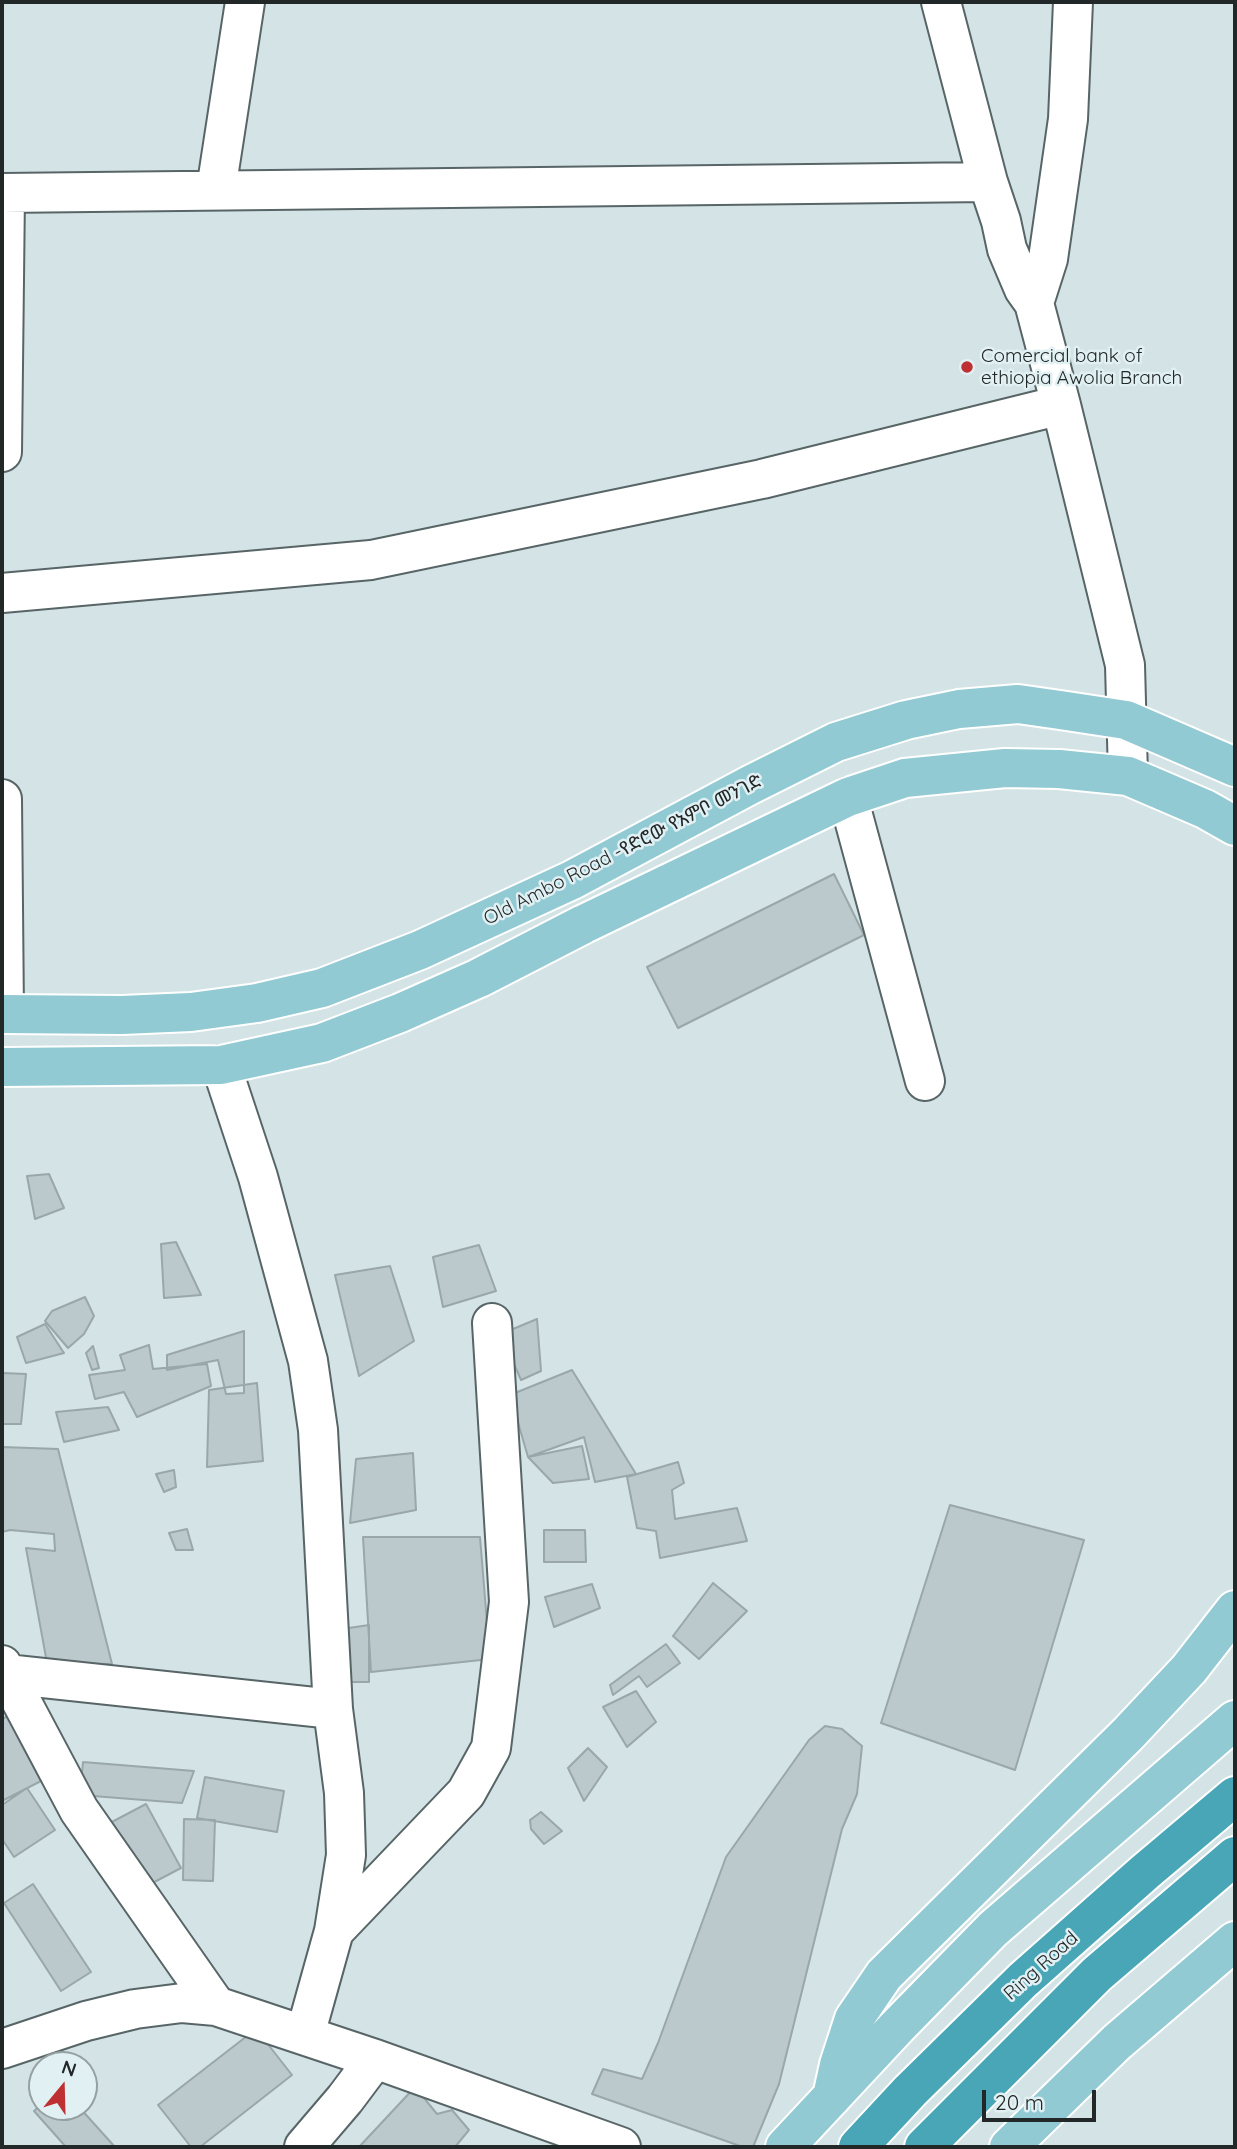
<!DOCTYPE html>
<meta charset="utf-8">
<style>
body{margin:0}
#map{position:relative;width:1237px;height:2149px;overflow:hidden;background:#d4e3e6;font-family:Quicksand,sans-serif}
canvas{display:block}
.frame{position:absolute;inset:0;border:4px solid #222728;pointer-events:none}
.north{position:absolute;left:28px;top:2051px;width:70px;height:70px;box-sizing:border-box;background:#e1f0f3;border:2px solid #95a0a2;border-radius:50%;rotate:19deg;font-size:19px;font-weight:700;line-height:28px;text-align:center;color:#222728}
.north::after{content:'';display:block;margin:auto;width:24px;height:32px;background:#bf3033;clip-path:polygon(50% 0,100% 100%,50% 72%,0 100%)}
.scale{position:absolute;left:982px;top:2090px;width:114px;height:32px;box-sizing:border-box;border:4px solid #222728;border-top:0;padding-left:9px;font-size:21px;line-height:24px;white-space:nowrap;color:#222728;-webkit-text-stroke:5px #e1f0f3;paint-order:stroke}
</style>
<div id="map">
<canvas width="1237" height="2149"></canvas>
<div class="frame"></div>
<div class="north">N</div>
<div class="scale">20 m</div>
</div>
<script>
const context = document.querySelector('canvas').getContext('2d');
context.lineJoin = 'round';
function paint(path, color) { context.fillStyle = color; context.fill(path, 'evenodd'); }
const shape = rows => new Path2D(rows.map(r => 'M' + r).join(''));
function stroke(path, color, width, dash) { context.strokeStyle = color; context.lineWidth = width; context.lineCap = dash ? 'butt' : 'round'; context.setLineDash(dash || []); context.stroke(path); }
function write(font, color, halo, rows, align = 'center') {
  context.font = font + ' Quicksand,"Noto Sans Ethiopic",sans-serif'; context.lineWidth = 5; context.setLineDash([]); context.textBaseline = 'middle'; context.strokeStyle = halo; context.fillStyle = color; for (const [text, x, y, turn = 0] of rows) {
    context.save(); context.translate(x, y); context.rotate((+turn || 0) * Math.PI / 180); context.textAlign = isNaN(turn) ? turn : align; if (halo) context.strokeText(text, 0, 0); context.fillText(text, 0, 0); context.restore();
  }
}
const building = shape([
 [834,874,864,935,678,1028,647,967,834,874],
 [49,1174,64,1208,35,1219,27,1176,49,1174],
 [176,1242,201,1295,164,1298,161,1244,176,1242],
 [479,1245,496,1291,443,1307,433,1257,479,1245],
 [390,1266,414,1341,359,1376,335,1275,390,1266],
 [85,1297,94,1316,84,1334,68,1348,45,1321,52,1311,85,1297],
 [537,1319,541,1371,521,1380,501,1334,537,1319],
 [45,1324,64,1353,26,1363,17,1337,45,1324],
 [244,1331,244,1393,226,1394,218,1360,167,1370,167,1355,244,1331],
 [149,1345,153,1369,207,1364,211,1386,137,1417,124,1392,95,1399,89,1375,125,1370,120,1355,149,1345],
 [93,1346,99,1368,92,1370,86,1353,93,1346],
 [572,1370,636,1474,595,1482,584,1437,528,1457,510,1395,572,1370],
 [2,1373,26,1374,21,1424,2,1424,2,1373],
 [257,1383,263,1461,207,1467,209,1390,257,1383],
 [108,1407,119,1430,64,1442,56,1412,108,1407],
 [582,1446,589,1479,553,1483,528,1457,582,1446],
 [2,1447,58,1449,112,1664,47,1663,26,1548,55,1551,54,1534,10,1530,2,1532,2,1447],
 [413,1453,416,1510,350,1523,356,1459,413,1453],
 [678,1462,684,1483,672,1490,675,1519,737,1508,747,1541,660,1558,656,1531,637,1528,627,1477,678,1462],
 [174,1470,176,1487,164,1492,156,1474,174,1470],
 [950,1505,1084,1540,1015,1770,881,1723,950,1505],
 [187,1529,193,1550,176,1550,169,1533,187,1529],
 [544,1530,585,1530,586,1562,544,1562,544,1530],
 [363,1537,480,1537,490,1659,371,1672,363,1537],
 [713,1583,747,1611,699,1659,673,1636,713,1583],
 [592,1584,600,1608,554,1627,545,1597,592,1584],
 [369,1625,369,1682,347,1682,342,1629,369,1625],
 [666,1644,680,1663,647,1687,639,1676,613,1695,610,1685,666,1644],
 [636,1691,656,1722,627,1747,603,1707,636,1691],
 [8,1716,41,1781,2,1801,2,1719,8,1716],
 [825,1726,842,1729,862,1746,857,1794,842,1829,779,2084,753,2147,743,2147,592,2094,603,2069,642,2079,658,2043,726,1857,809,1740,825,1726],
 [588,1748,607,1767,584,1801,568,1768,588,1748],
 [83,1762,194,1771,182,1803,80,1795,83,1762],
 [205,1777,284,1791,277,1832,197,1818,205,1777],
 [27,1788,55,1830,14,1857,2,1839,2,1805,27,1788],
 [146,1804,181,1868,143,1888,108,1824,146,1804],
 [541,1812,562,1831,544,1844,531,1829,530,1820,541,1812],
 [184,1819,215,1820,213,1881,183,1880,184,1819],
 [33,1884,91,1972,61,1991,4,1903,33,1884],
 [256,2029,292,2075,200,2147,191,2147,158,2105,256,2029],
 [415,2087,437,2114,452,2110,469,2130,455,2147,359,2147,415,2087],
 [42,2104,42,2107,79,2107,115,2147,66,2147,34,2111,42,2104]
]);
paint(building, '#bbc9cc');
stroke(building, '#99a7aa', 2);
const minor = shape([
 [941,2,988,182],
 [1073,2,1068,119,1048,259,1034,303,1061,405,1125,665,1128,776],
 [216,190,245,2],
 [2,193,988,182,1001,221,1007,249,1024,289,1034,303],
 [2,452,5,193],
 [2,593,371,560,762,479,1061,405],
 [848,797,925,1081],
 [2,799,4,1014],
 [221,1065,258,1177,308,1361,318,1430,333,1709,344,1793,346,1855,334,1931,305,2035],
 [2,1665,79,1810,216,2006],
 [6,1674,333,1709],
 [334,1931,466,1793,491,1748,509,1602,492,1323],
 [2,2049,86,2021,135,2009,182,2003,216,2006,375,2059,621,2147],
 [304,2147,345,2099,375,2059]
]);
const major = shape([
 [2,1014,122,1015,191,1012,257,1003,322,988,420,950,572,880,750,785,836,742,906,720,959,709,1018,704,1060,710,1126,720,1235,767],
 [2,1067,221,1065,322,1043,400,1013,479,978,584,924,848,797,905,778,1005,768,1059,769,1128,776,1205,809,1235,826],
 [832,2097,839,2065,854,2019,884,1975,1128,1734,1189,1669,1235,1610],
 [785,2147,897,2027,993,1929,1235,1720],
 [1009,2147,1117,2042,1235,1941]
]);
const highway = shape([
 [858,2147,910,2091,1023,1980,1145,1872,1235,1796],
 [924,2147,1097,1974,1235,1856]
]);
stroke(minor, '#586567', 42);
stroke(major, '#fff', 42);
stroke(highway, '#fff', 42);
stroke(minor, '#fff', 38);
stroke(major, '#91cad3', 38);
stroke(highway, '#48a6b6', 38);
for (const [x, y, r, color] of [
 [967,367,7,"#bf3033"]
]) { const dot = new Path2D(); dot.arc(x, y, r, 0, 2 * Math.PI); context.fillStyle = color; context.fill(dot); stroke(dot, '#e1f0f3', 2.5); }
write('19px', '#222728', '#e1f0f3', [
 ["Comercial bank of",981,356],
 ["ethiopia Awolia Branch",981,378]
], 'left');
write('19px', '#222728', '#e1f0f3', [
 ["Old Ambo Road -የድሮው የአምቦ መንገድ",623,850,-27],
 ["Ring Road",1041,1966,-42]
]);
</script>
